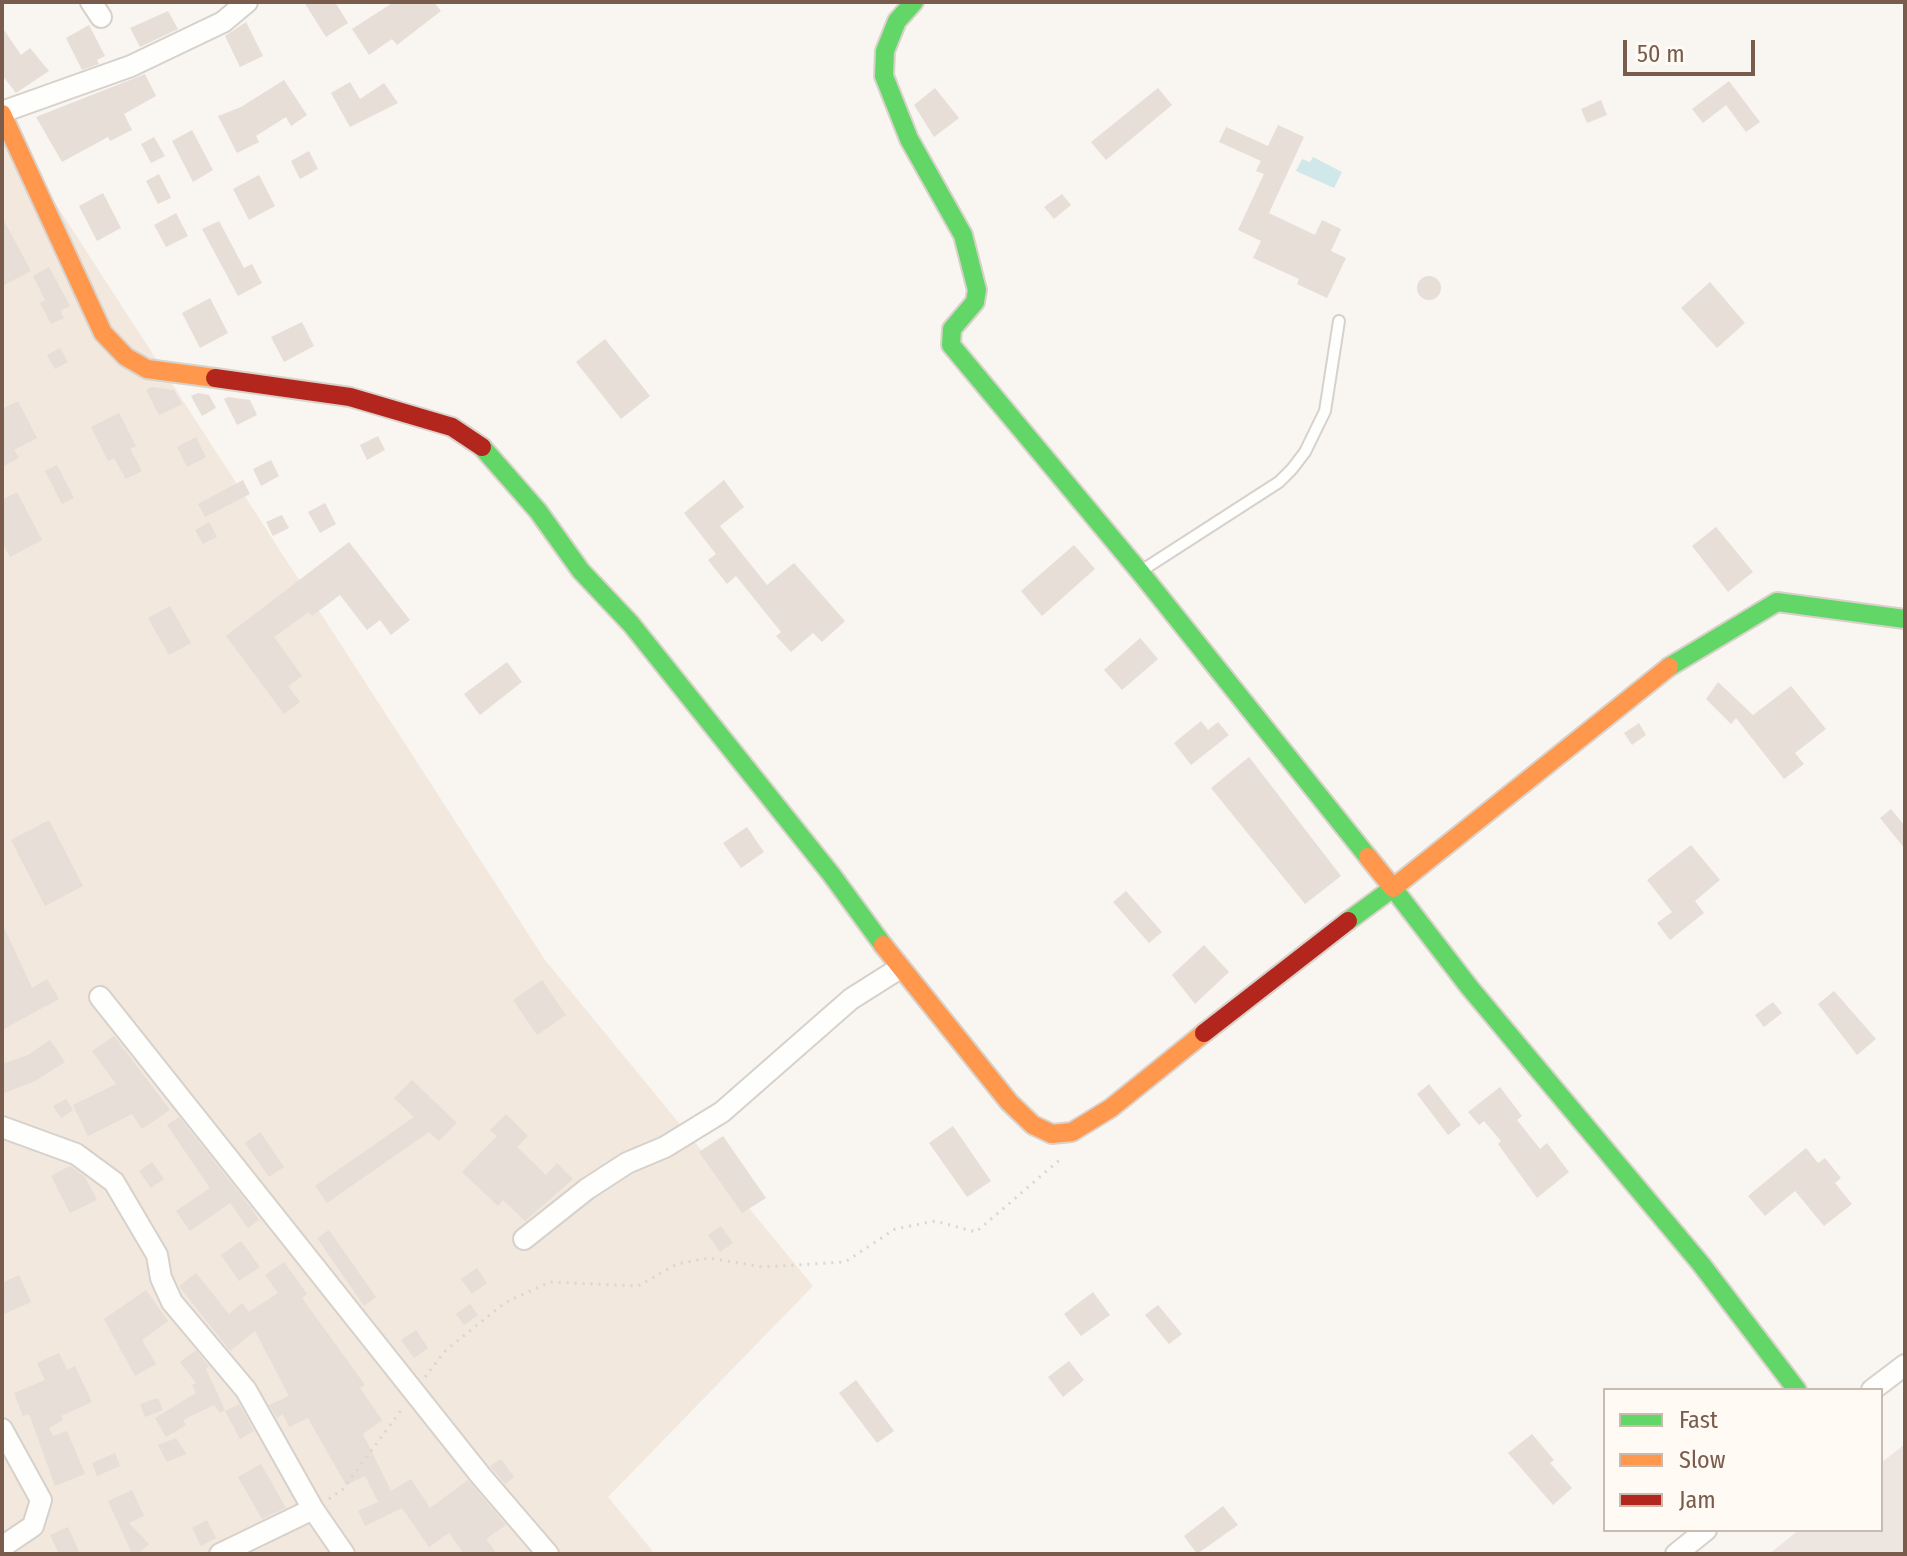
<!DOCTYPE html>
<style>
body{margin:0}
#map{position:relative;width:1907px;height:1556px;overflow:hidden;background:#f9f5f0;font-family:"Fira Sans Condensed",sans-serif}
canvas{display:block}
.frame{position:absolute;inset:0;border:4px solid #7a5c4d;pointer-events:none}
.legend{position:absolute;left:1603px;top:1388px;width:280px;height:144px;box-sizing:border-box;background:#fffaf3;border:2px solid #cabbb1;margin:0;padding:10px 14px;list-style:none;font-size:24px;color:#7a5c4d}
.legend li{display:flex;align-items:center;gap:16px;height:40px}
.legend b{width:40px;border:2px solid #cabbb1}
.scale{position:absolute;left:1623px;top:40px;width:132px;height:36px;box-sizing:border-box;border:4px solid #7a5c4d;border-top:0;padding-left:10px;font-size:24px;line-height:28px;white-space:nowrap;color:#7a5c4d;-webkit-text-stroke:6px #fffaf3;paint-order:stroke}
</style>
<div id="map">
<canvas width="1907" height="1556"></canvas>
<div class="frame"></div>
<ul class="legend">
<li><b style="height:10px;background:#63d668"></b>Fast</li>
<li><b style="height:10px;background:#ff974d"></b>Slow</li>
<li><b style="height:10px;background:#b3261e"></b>Jam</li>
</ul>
<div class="scale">50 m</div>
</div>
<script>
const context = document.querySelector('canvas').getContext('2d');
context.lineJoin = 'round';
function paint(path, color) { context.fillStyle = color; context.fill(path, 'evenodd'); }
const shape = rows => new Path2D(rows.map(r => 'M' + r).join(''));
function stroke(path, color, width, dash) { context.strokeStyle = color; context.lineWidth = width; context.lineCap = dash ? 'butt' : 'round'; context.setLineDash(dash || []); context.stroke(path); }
paint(shape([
 [2,121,545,960,813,1286,608,1497,655,1554,2,1554]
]), '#f2e8de');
paint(shape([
 [1905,1444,1905,1554,1769,1554,1799,1530,1881,1530,1881,1463]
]), '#ede5e0');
paint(shape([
 [1313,157,1342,172,1334,188,1296,171,1302,159,1310,162]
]), '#d0e8ea');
paint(shape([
 [304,2,335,2,348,23,326,37],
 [394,2,434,2,441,11,397,45,392,39,369,55,352,29],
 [168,11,178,29,140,47,130,28],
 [246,22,263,56,240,67,225,36],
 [89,25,105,56,97,60,99,64,82,70,66,38],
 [2,27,21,55,30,48,49,71,16,93,2,75],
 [145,74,156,96,124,114,132,130,110,141,108,137,62,162,36,117],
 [284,80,307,115,291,126,286,117,256,136,259,142,237,153,218,116,241,107],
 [1729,81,1760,122,1746,132,1726,105,1703,123,1692,109],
 [350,82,360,99,384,83,398,103,350,127,331,93],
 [935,88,959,118,934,137,914,105],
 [1158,88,1172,105,1106,160,1091,142],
 [1601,100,1607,115,1587,123,1581,109],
 [1278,125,1304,137,1269,213,1315,235,1322,220,1341,229,1331,251,1346,258,1327,298,1297,284,1299,279,1253,258,1261,241,1238,230,1264,174,1256,171,1261,161,1219,142,1226,127,1268,146],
 [192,130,213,170,193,182,172,141],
 [154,137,165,156,151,163,141,144],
 [309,151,318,169,300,179,291,161],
 [159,174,171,198,158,204,146,181],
 [259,175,275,206,249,220,233,189],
 [103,193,121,228,97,241,79,206],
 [1062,194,1071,205,1054,219,1044,207],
 [176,213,188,236,166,247,154,225],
 [2,217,31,271,2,286],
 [219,221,244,268,252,264,262,283,238,296,202,229],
 [49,267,70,306,60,311,64,318,51,324,40,303,45,300,33,276],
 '1417 288a12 12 0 1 1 24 0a12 12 0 1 1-24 0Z',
 [1710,282,1745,323,1717,348,1681,308],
 [210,298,228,333,200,348,182,313],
 [302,322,314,346,284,362,271,337],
 [605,339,650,396,621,419,576,362],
 [60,348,68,362,55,369,47,355],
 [152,387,174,390,182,404,159,415,146,390],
 [198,393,209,395,216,408,202,416,191,396],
 [228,397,250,400,257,415,237,425,224,399],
 [18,401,37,438,14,450,19,458,2,467,2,409],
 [119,413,136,446,130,449,142,471,126,479,114,458,108,461,91,427],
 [378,436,385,450,367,460,360,445],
 [196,437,206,457,187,467,177,447],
 [271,460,279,476,261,486,253,469],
 [57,465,74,498,62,504,45,471],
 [243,480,250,494,205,517,198,504],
 [724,480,744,507,720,526,767,585,794,563,845,621,822,642,813,633,791,652,776,636,781,632,736,576,727,584,708,560,716,554,684,513],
 [17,492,42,540,10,557,2,542,2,500],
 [325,503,336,524,320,533,308,512],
 [282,515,289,528,273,536,266,522],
 [209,522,217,537,203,544,195,530],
 [1716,527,1753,572,1728,592,1692,546],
 [349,542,410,620,391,635,380,620,367,630,340,595,312,616,309,612,274,637,302,676,288,686,300,702,284,714,226,636],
 [1074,545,1095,569,1042,616,1021,591],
 [170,606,191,643,169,655,148,618],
 [1140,638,1158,659,1122,690,1104,670],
 [507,662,522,682,480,715,464,694],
 [1718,682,1753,715,1791,686,1826,729,1795,753,1804,764,1784,779,1736,718,1731,724,1706,699],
 [1201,721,1208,730,1218,722,1229,735,1191,765,1174,743],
 [1639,723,1646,735,1632,745,1624,733],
 [1249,757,1341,876,1305,904,1211,788],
 [1891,809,1905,826,1905,849,1880,818],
 [49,820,83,886,45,906,11,840],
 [747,827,764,852,741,868,723,843],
 [1691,845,1720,880,1695,901,1704,913,1670,940,1657,923,1672,912,1647,880],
 [1126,891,1162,932,1149,943,1113,902],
 [2,923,32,988,47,979,59,999,2,1030],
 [1204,945,1229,972,1195,1004,1172,975],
 [542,980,566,1015,537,1035,513,1000],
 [1834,991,1876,1039,1857,1055,1818,1004],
 [1773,1002,1782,1013,1764,1027,1755,1015],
 [114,1036,170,1110,142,1129,132,1114,88,1136,73,1105,116,1084,92,1051],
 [50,1040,65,1062,35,1081,2,1094,2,1064,28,1055],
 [412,1080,457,1123,439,1141,429,1132,327,1203,315,1186,414,1117,394,1098],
 [1429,1084,1461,1125,1448,1135,1417,1094],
 [1500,1087,1522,1116,1517,1120,1540,1149,1547,1143,1569,1172,1537,1198,1498,1144,1501,1141,1484,1121,1479,1125,1468,1112],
 [66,1099,73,1110,61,1118,53,1106],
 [506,1114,528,1136,517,1147,546,1175,557,1163,573,1179,525,1221,503,1200,498,1206,462,1172,497,1136,490,1130],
 [179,1117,252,1209,259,1220,248,1228,230,1203,190,1231,176,1211,210,1188,167,1125],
 [953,1126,991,1181,967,1197,929,1143],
 [260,1132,284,1167,269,1177,245,1143],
 [723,1136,766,1198,742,1213,699,1152],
 [1806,1148,1818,1163,1825,1158,1841,1178,1835,1183,1852,1204,1824,1226,1795,1191,1765,1216,1748,1196],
 [152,1162,164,1179,151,1188,139,1171],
 [70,1166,85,1177,97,1200,70,1213,51,1176],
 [721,1226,733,1243,720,1252,708,1235],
 [329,1230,376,1297,364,1306,317,1238],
 [241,1241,260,1267,239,1281,221,1255],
 [284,1262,307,1294,302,1298,365,1385,360,1388,382,1420,363,1434,391,1491,411,1479,430,1508,468,1480,506,1525,486,1539,497,1554,464,1554,449,1533,429,1547,402,1508,365,1526,358,1511,378,1502,365,1476,346,1485,308,1418,289,1427,283,1414,277,1418,269,1405,289,1396,255,1331,230,1351,179,1286,196,1273,229,1314,242,1303,249,1312,278,1293,265,1275],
 [477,1268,487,1283,472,1294,461,1279],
 [19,1275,31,1302,2,1315,2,1283],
 [146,1290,168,1321,142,1340,156,1364,135,1376,104,1319],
 [1093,1292,1110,1315,1081,1336,1064,1314],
 [470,1304,478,1315,464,1325,456,1314],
 [1158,1305,1182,1334,1169,1344,1145,1315],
 [416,1330,428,1348,414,1358,401,1340],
 [196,1350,209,1367,206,1369,225,1410,220,1413,214,1405,183,1420,186,1425,166,1437,155,1418,196,1393,192,1385,196,1383,180,1362],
 [59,1353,67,1370,75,1366,92,1402,61,1416,63,1420,49,1428,53,1436,67,1431,85,1474,55,1486,29,1414,23,1416,14,1393,45,1380,37,1363],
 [1069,1361,1084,1380,1063,1397,1048,1377],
 [856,1380,894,1431,877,1443,839,1393],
 [158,1398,163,1410,145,1417,140,1404],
 [239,1404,254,1431,240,1439,225,1411],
 [1532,1434,1554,1460,1550,1463,1572,1488,1553,1505,1508,1453],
 [176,1438,186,1454,167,1462,158,1445],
 [115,1453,120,1466,97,1476,92,1463],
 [501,1459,514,1477,505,1484,490,1466],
 [261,1464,286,1508,262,1519,238,1477],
 [132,1490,144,1516,129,1523,149,1544,138,1554,132,1554,108,1501],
 [1223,1506,1238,1525,1197,1554,1184,1536],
 [207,1520,216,1538,201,1546,192,1528],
 [68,1527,80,1554,59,1554,50,1535]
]), '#e6ded7');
const lane = shape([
 [1141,571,1279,482,1292,469,1305,452,1325,411,1339,321]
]);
const street = shape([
 [91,2,101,17],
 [2,112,131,66,223,22,247,2],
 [100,997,481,1476,548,1554],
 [2,1127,76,1154,114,1182,157,1255,161,1278,172,1302,246,1390,313,1509],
 [524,1239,587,1189,627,1163,665,1147,722,1112,851,999,900,968],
 [1872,1390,1905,1365],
 [2,1429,41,1500,33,1526,2,1547],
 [220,1554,313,1509,344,1554],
 [1676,1554,1706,1530]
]);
const fast = shape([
 [914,2,897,21,885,51,884,76,909,139,963,235,977,290,975,302,952,329,951,345,1140,572,1368,857],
 [482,447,538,511,581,571,631,624,831,874,883,945],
 [1669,667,1777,602,1905,619],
 [1348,921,1393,888,1470,988,1701,1264,1797,1390]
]);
const slow = shape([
 [2,114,103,333,126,357,147,369,215,378],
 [1368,857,1393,888,1669,667],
 [883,945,1009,1102,1033,1125,1052,1134,1072,1132,1111,1108,1204,1033]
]);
const jam = shape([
 [215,378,350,397,452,427,482,447],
 [1204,1033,1348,921]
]);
stroke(lane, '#d7d1cb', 14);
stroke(street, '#d7d1cb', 24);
stroke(fast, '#d9d2cb', 22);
stroke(slow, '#d9d2cb', 22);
stroke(jam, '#d9d2cb', 22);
stroke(shape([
 [425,1377,446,1350,506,1302,550,1282,638,1286,677,1264,709,1258,763,1267,845,1262,895,1229,935,1221,976,1232,1063,1157],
 [329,1499,343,1489,402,1409]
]), '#dcd5d0', 3, [2, 6]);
stroke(lane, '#fefefd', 10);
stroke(street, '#fefefd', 20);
stroke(fast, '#63d668', 18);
stroke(slow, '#ff974d', 18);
stroke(jam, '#b3261e', 18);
</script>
